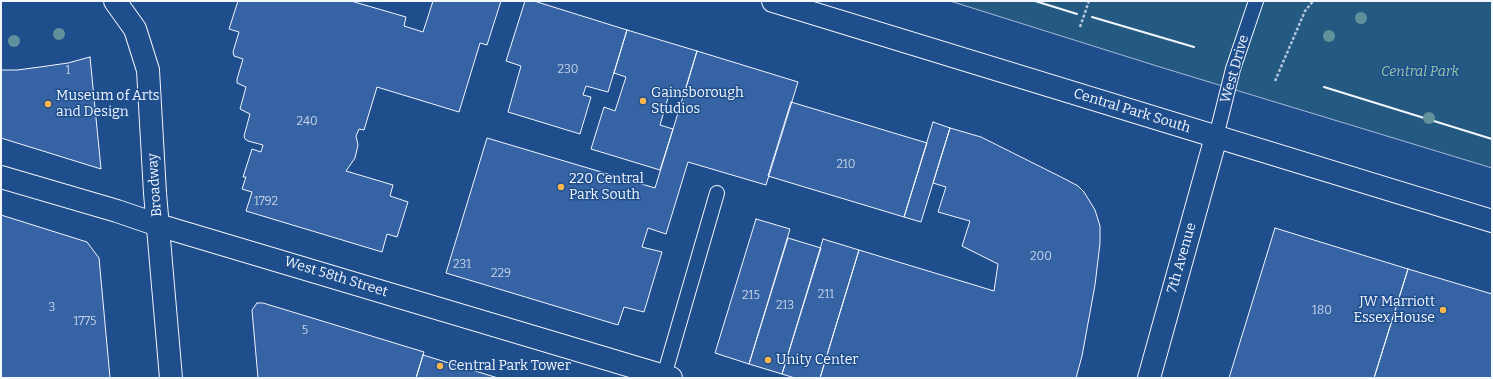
<!DOCTYPE html>
<style>
body{margin:0}
#map{position:relative;width:1493px;height:379px;overflow:hidden;background:#1f4e8c;font-family:Bitter,serif}
canvas{display:block}
.frame{position:absolute;inset:0;border:2px solid #f2f6ff;pointer-events:none}
</style>
<div id="map">
<canvas width="1493" height="379"></canvas>
<div class="frame"></div>
</div>
<script>
const context = document.querySelector('canvas').getContext('2d');
context.lineJoin = 'round';
function paint(path, color) { context.fillStyle = color; context.fill(path, 'evenodd'); }
const shape = rows => new Path2D(rows.map(r => 'M' + r).join(''));
function stroke(path, color, width, dash) { context.strokeStyle = color; context.lineWidth = width; context.lineCap = dash ? 'butt' : 'round'; context.setLineDash(dash || []); context.stroke(path); }
function write(font, color, halo, rows, align = 'center') {
  context.font = font + ' Bitter,serif'; context.lineWidth = 3; context.setLineDash([]); context.textBaseline = 'middle'; context.strokeStyle = halo; context.fillStyle = color; for (const [text, x, y, turn = 0] of rows) {
    context.save(); context.translate(x, y); context.rotate((+turn || 0) * Math.PI / 180); context.textAlign = isNaN(turn) ? turn : align; if (halo) context.strokeText(text, 0, 0); context.fillText(text, 0, 0); context.restore();
  }
}
const green = shape([
 [950,1,1492,1,1492,168,1160,67,950,1]
]);
paint(green, '#245a82');
stroke(green, '#a8bbd7', 1);
const building = shape([
 [238,1,351,1,406,17,404,26,423,32,433,1,501,1,487,45,480,43,459,112,377,87,364,130,359,129,356,136,358,145,355,158,346,171,393,185,390,196,408,202,397,237,387,234,382,252,246,211,252,192,242,189,246,177,243,177,252,149,261,152,263,145,248,141,245,139,244,136,250,114,240,109,246,87,237,83,237,79,243,59,234,56,233,52,239,32,229,29,238,1],
 [525,1,534,1,627,30,608,92,586,86,583,95,591,97,580,134,508,112,521,66,506,61,525,1],
 [627,30,697,51,684,95,670,91,660,125,673,129,660,170,591,149,604,107,615,111,626,77,614,73,627,30],
 [697,51,798,82,766,185,688,162,666,234,648,228,642,247,662,252,644,312,624,307,618,325,446,273,487,138,655,188,697,51],
 [90,57,101,169,1,138,1,70,17,70,40,67,68,63,90,57],
 [791,102,927,143,904,217,768,176,791,102],
 [933,122,950,128,921,222,904,217,933,122],
 [950,128,981,137,1067,180,1078,186,1084,192,1095,210,1100,226,1100,243,1095,285,1082,356,1076,378,820,378,859,250,994,291,998,264,962,246,970,221,938,212,946,187,933,183,950,128],
 [1,215,87,242,99,258,110,378,1,378,1,215],
 [756,219,790,229,749,364,715,353,756,219],
 [1275,228,1408,269,1374,378,1229,378,1275,228],
 [788,238,821,248,782,374,749,364,788,238],
 [823,239,859,250,820,378,795,378,782,374,823,239],
 [1408,269,1492,294,1492,378,1374,378,1408,269],
 [257,303,263,303,424,352,416,378,258,378,252,310,257,303],
 [423,355,498,378,416,378,423,355]
]);
paint(building, '#3563a3');
stroke(building, '#f2f6ff', 1);
const lane = shape([
 [1216,137,1233,69,1256,1],
 [664,376,717,193]
]);
const street = shape([
 [1,177,117,211,158,225,671,378]
]);
const secondary = shape([
 [773,1,1492,221],
 [1149,378,1216,137]
]);
const primary = shape([
 [115,1,135,29,148,70,155,193,171,378]
]);
stroke(lane, '#f2f6ff', 16);
stroke(street, '#f2f6ff', 24);
stroke(secondary, '#f2f6ff', 24);
stroke(primary, '#f2f6ff', 24);
stroke(shape([
 [1080,27,1089,1],
 [1275,81,1305,11,1313,1]
]), '#b3c4dc', 2.5, [3, 2]);
stroke(lane, '#1f4e8c', 14);
stroke(street, '#1f4e8c', 22);
stroke(secondary, '#1f4e8c', 22);
stroke(primary, '#1f4e8c', 22);
stroke(shape([
 [1035,1,1077,14],
 [1092,17,1194,47],
 [1324,87,1492,139]
]), '#f2f6ff', 2);
context.fillStyle = '#61919a';
for (const [x, y] of [
 [1361,18],
 [59,34],
 [1329,36],
 [14,41],
 [1429,118]
]) { context.beginPath(); context.arc(x, y, 6, 0, 2 * Math.PI); context.fill(); }
for (const [x, y, r, color] of [
 [643,101,4,"#ffb74d"],
 [48,104,4,"#ffb74d"],
 [561,187,4,"#ffb74d"],
 [1443,310,4,"#ffb74d"],
 [768,360,4,"#ffb74d"],
 [440,366,4,"#ffb74d"]
]) { const dot = new Path2D(); dot.arc(x, y, r, 0, 2 * Math.PI); context.fillStyle = color; context.fill(dot); stroke(dot, '#1f4e8c', 1.5); }
write('12px', '#c3d1e8', null, [
 ["230",568,70],
 ["1",68,71],
 ["240",307,122],
 ["210",846,165],
 ["1792",266,202],
 ["200",1041,257],
 ["231",462,265],
 ["229",501,274],
 ["211",826,295],
 ["215",751,296],
 ["213",785,306],
 ["3",52,308],
 ["180",1322,311],
 ["1775",85,322],
 ["5",305,331]
]);
write('14px', '#f2f6ff', '#1f4e8c', [
 ["West Drive",1235,69,-74],
 ["Central Park South",1132,111,17],
 ["Broadway",155,185,-94],
 ["7th Avenue",1182,258,-74],
 ["West 58th Street",336,277,17]
]);
write('italic 14px', '#97c8a6', '#1f4e8c', [
 ["Central Park",1420,72]
]);
write('14px', '#f2f6ff', '#1f4e8c', [
 ["Gainsborough",651,93],
 ["Studios",651,109],
 ["Museum of Arts",56,96],
 ["and Design",56,112],
 ["220 Central",569,179],
 ["Park South",569,195],
 ["JW Marriott",1435,302,"right"],
 ["Essex House",1435,318,"right"],
 ["Unity Center",776,360],
 ["Central Park Tower",448,366]
], 'left');
</script>
